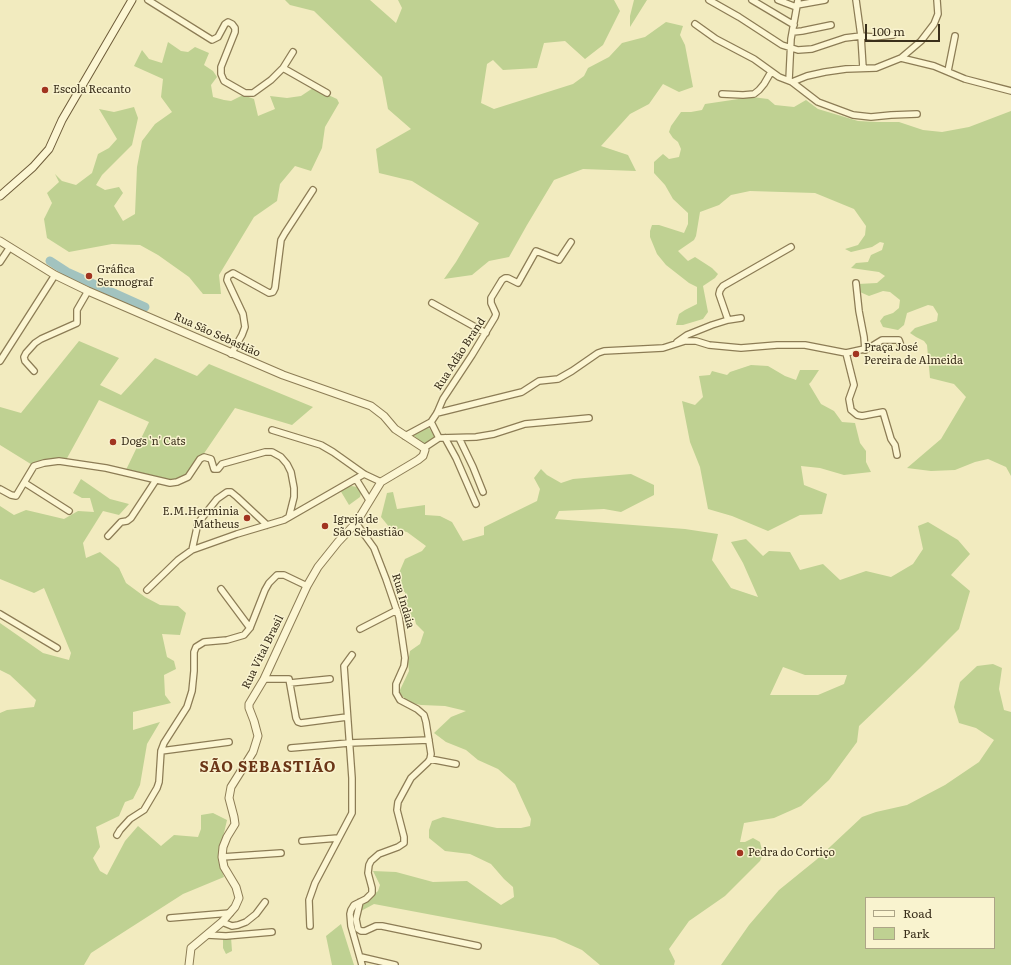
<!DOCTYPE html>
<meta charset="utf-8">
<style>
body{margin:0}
#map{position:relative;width:1011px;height:965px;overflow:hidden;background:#f2ebbf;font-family:Literata,serif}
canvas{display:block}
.legend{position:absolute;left:865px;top:897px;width:130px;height:52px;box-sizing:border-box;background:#f9f3cf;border:1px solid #ada587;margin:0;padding:5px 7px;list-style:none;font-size:12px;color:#3a2f1b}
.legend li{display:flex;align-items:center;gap:8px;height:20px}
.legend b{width:20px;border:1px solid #ada587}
.scale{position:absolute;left:865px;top:24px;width:75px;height:18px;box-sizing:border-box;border:2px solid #3a2f1b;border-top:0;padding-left:5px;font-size:12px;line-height:14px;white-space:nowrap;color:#3a2f1b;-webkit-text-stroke:3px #f9f3cf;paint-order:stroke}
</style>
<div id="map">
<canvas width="1011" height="965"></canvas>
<ul class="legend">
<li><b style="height:5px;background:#fcf6d3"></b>Road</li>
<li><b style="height:11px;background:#bfd192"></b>Park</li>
</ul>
<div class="scale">100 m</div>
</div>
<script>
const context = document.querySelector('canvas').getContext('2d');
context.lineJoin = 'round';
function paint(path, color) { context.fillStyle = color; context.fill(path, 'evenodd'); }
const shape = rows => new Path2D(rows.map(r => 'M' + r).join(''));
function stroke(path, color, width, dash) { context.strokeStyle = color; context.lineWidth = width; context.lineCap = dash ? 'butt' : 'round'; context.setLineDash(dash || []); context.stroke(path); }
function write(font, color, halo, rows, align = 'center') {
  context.font = font + ' Literata,serif'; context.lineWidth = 3; context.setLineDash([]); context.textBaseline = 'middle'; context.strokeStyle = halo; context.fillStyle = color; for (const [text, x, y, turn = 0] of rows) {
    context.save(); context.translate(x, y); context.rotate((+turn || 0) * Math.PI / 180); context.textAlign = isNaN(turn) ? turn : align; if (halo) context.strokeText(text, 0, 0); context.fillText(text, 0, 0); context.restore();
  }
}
paint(shape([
 [285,0,370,0,396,23,402,8,398,0,614,0,620,11,603,45,585,59,565,41,544,43,537,68,503,70,493,60,487,64,481,103,494,109,573,84,584,76,588,68,609,57,622,43,645,37,666,22,683,26,680,35,685,45,693,87,679,92,663,84,649,104,630,114,601,146,628,155,636,171,583,169,554,180,527,225,509,257,489,261,472,275,444,279,456,262,479,223,412,181,379,173,376,149,411,129,388,109,382,77,314,11,290,5],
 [634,0,647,0,630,27,630,16],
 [168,42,181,51,188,52,195,47,209,53,204,65,213,71,217,77,211,85,213,97,224,100,231,101,243,95,254,99,258,116,275,109,270,96,287,98,301,96,313,88,337,99,339,103,325,127,322,148,311,171,295,166,280,184,277,201,254,217,219,275,221,294,203,294,189,277,158,255,140,245,112,244,69,252,47,238,44,219,52,203,47,193,59,182,55,174,62,181,76,185,92,173,98,154,109,148,117,139,99,109,114,112,134,107,138,118,132,145,102,175,96,185,105,190,119,187,123,193,114,206,123,221,135,214,137,167,142,141,155,124,172,112,161,97,163,79,134,66,142,50,149,59,162,63],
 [752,97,768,99,775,105,794,107,806,100,818,109,858,121,877,122,899,122,923,130,942,132,969,127,1011,111,1011,476,1006,467,988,459,975,462,955,470,931,471,907,468,941,439,966,397,954,384,930,378,927,345,924,341,916,337,910,333,915,328,937,321,938,314,933,306,928,305,907,313,904,325,898,330,883,327,880,321,884,316,893,313,899,308,900,300,890,292,883,291,869,296,860,292,858,284,877,283,885,276,879,272,851,268,856,263,868,262,871,255,882,250,884,243,880,242,872,247,851,252,845,249,858,245,865,235,866,226,854,209,815,193,750,191,731,195,719,205,700,212,696,236,694,240,678,251,688,261,695,257,712,268,718,274,715,278,703,286,708,312,703,319,683,325,676,325,679,314,685,310,697,304,697,287,689,283,666,265,657,254,650,237,650,231,652,225,659,225,684,233,688,224,688,213,673,199,665,185,654,173,654,162,663,154,669,159,679,157,681,149,678,142,673,138,669,132,671,126,681,112,691,112,702,110,705,104],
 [79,341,119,358,100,385,121,395,155,358,197,376,209,364,313,407,292,425,235,408,192,471,177,482,125,472,149,422,99,400,66,460,34,466,0,445,0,407,21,413],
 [751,365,768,366,785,376,796,380,800,370,819,370,811,382,809,384,821,404,834,411,842,422,855,423,860,443,866,451,866,462,871,472,844,475,820,468,801,466,804,485,827,494,822,514,800,515,768,531,732,516,708,509,700,467,690,442,682,401,695,405,703,397,699,376,710,375,712,371,727,375,730,372],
 [426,427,429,428,435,437,427,443,424,444,413,435,414,433],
 [541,469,547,475,561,483,573,479,631,474,654,485,654,495,621,512,604,509,559,511,555,519,685,529,718,534,712,560,731,588,758,597,743,563,731,542,746,539,763,556,769,551,790,552,800,570,823,564,840,580,866,571,891,577,913,564,923,549,918,526,928,522,958,540,970,554,951,575,970,591,959,629,920,668,859,726,857,742,829,780,801,806,774,818,744,823,740,842,745,842,753,838,760,842,763,855,760,861,725,896,689,921,669,949,675,961,674,965,600,965,582,950,555,938,374,904,361,911,361,907,364,903,378,891,380,885,373,871,396,872,433,882,467,881,501,905,514,897,513,887,504,879,491,864,470,854,445,851,429,838,429,830,432,821,443,817,497,828,521,828,530,826,531,819,515,784,498,769,478,760,466,750,446,742,434,733,451,717,466,711,445,706,421,705,407,702,399,692,409,671,408,662,410,651,420,644,424,632,416,624,415,620,409,619,405,592,396,589,396,580,405,559,422,551,426,546,407,532,390,528,381,517,387,493,393,492,397,509,425,505,425,515,440,516,452,522,463,541,484,535,484,527,537,501,540,489,534,478],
 [783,667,805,675,847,675,844,684,818,695,770,695],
 [81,479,110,499,129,504,119,515,103,511,83,543,86,558,100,552,119,568,126,583,145,597,160,605,178,606,186,613,180,635,162,634,167,657,174,661,176,669,164,675,165,695,171,703,133,712,133,730,160,722,147,744,140,785,133,799,125,802,119,816,96,827,100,847,93,858,100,871,107,875,125,841,138,826,161,846,174,835,198,837,201,829,201,815,213,813,227,820,218,859,224,877,183,894,91,953,84,965,0,965,0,713,7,710,34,707,36,700,27,691,10,675,0,670,0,623,43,653,69,660,71,653,44,588,34,593,0,579,0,506,14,515,26,510,64,519,78,511,94,512,90,498,82,498,73,493],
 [351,486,358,487,361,493,360,497,349,505,340,490],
 [993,664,1002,668,999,689,1004,710,1011,712,1011,965,721,965,749,925,779,890,816,860,862,817,876,812,907,805,945,785,979,762,994,740,976,728,959,723,954,707,960,682,977,666],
 [866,898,994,898,994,948,866,948],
 [341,924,354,965,332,965,326,936],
 [231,937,232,951,226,954,223,948,223,939]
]), '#bfd192');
stroke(shape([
 [50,261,67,272,145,307]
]), '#a2c3bf', 9);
const minor = shape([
 [148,0,212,40,218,37,225,24,228,22,232,24,235,28,235,32,221,67,221,74,224,81,245,93,253,93,271,80,283,68,293,52],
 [709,0,739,17,782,45,798,50,812,49,845,38,861,36,874,37,893,35],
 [752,0,794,25],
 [778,0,796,7],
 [856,0,861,36,863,68],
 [797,5,825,0],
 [695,24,716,39,754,59,779,77,792,82,807,76,825,72,846,69,876,68,901,58,921,41,934,24,938,14,937,0],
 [793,32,802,31,831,25],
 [901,58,934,66,965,79,1011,91],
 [283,68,327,93],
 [948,71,955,36],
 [789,80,791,39,798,0],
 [792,82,818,102,853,115,871,117,891,115,917,114],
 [722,94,743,95,754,94,759,90,764,84,771,72],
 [0,262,10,247],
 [856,283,859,311,864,337,865,350],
 [432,303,486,333],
 [728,320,719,294,720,290,723,286,791,247],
 [677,342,687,335,712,325,728,320,741,318],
 [846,353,854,385,849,399,851,410,857,415,862,416,883,412,891,439,895,445,897,455],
 [231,354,242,335,245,327,243,314,227,280,228,276,233,273,269,293,273,292,275,288,281,240,285,233,313,190],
 [0,361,55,275],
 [34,371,25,361,24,357,26,353,35,343,41,339,77,323,77,310,88,291],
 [437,413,522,392,539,381,558,379,572,371,598,353,604,351,663,348,685,341,696,341,709,345,741,348,777,345,805,345,846,353,869,348,882,340,899,340,901,346],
 [431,422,439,438],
 [272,430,321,445,333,452,364,474,381,482],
 [405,436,431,422,437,413,443,399,472,355,495,317,496,314,491,303,491,298,502,280,505,278,508,278,518,283,536,251,559,260,571,242],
 [439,438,476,437,494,434,525,424,589,418],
 [445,438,456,458,476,504],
 [459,438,473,467,483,492],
 [424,448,439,438],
 [356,479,369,500],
 [25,483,69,511],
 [0,489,11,495,16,496,34,466,44,463,59,461,106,468,170,483,177,482,188,477,200,459,204,457,211,459,214,469,218,469,222,464,265,452,272,452,281,457,287,464,291,472,294,488,294,497,289,517],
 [356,523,374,548,386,579,399,617,405,658,404,666,396,684,396,693,400,700,417,709,424,715,426,722,431,754,430,759,428,762,411,778,398,802,397,810,404,837,404,843,398,847,379,854,371,861,369,865,368,873,372,888,372,893,366,899,354,905,351,910,350,914,351,926,362,965],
 [108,536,121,522,127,521,131,518,156,480],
 [192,550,198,523,217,499,227,492,231,492,237,497,267,525],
 [221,589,250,628],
 [147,590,178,560,192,550,237,534,284,520,364,474],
 [0,614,57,648],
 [360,629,397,610],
 [264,679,289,679,296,718,298,722,301,723,347,717],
 [290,683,330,679],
 [291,748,349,743,429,740],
 [161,751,229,742],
 [430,759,456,764],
 [117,835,120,830,130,819,144,810,157,788,159,782,161,751,164,743,187,707,192,691,194,671,194,652,196,647,204,642,227,640,244,635,250,628,265,590,269,583,277,575,284,575,307,586],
 [302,841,338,838],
 [222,857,281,853],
 [360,902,356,919,358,929,361,931,365,931,376,926,382,926,478,946],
 [170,918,230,913],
 [222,922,232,926,238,925,246,922,256,914,265,902],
 [310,926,309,900,315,883,352,813,352,778,344,666,352,655],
 [207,935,226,936,272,932],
 [361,957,395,965]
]);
const tertiary = shape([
 [0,241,55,275,88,291,283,375,371,406,384,416,395,429,424,448,425,450,423,456,418,460,381,482,356,523,338,542,318,567,307,586,264,679,249,704,249,708,254,721,258,736,253,752,231,787,229,798,234,817,235,824,227,837,223,847,222,857,224,867,236,887,239,898,235,907,222,922,191,948,189,965]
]);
const secondary = shape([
 [0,196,33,167,49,149,62,120,132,0]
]);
stroke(minor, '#8c7c55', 8);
stroke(tertiary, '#8c7c55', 9);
stroke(secondary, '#6e5c39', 9);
stroke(minor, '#fcf6d3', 5.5);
stroke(tertiary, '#fcf6d3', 7);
stroke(secondary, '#fcf6d3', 7);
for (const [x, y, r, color] of [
 [45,90,4,"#a13420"],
 [89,276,4,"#a13420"],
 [856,354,4,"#a13420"],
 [113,442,4,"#a13420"],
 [247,518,4,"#a13420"],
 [325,526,4,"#a13420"],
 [740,853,4,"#a13420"]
]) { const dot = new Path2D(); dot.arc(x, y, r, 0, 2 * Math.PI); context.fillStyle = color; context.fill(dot); stroke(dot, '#f9f3cf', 1.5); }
write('11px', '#3a2f1b', '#f9f3cf', [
 ["Escola Recanto",53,90],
 ["Gráfica",97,270],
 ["Sermograf",97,283],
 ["Praça José",864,348],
 ["Pereira de Almeida",864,361],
 ["Dogs 'n' Cats",121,442],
 ["E.M.Herminia",239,512,"right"],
 ["Matheus",239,525,"right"],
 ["Igreja de",333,520],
 ["São Sebastião",333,533],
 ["Pedra do Cortiço",748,853]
], 'left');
write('11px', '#3a2f1b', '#f9f3cf', [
 ["Rua São Sebastião",217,335,24],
 ["Rua Adão Brand",460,354,-57],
 ["Rua Indaia",403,601,74],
 ["Rua Vital Brasil",263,652,-64]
]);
context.letterSpacing = '1px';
write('bold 15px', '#6b3617', '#f9f3cf', [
 ["SÃO SEBASTIÃO",268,768]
]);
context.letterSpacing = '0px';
</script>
